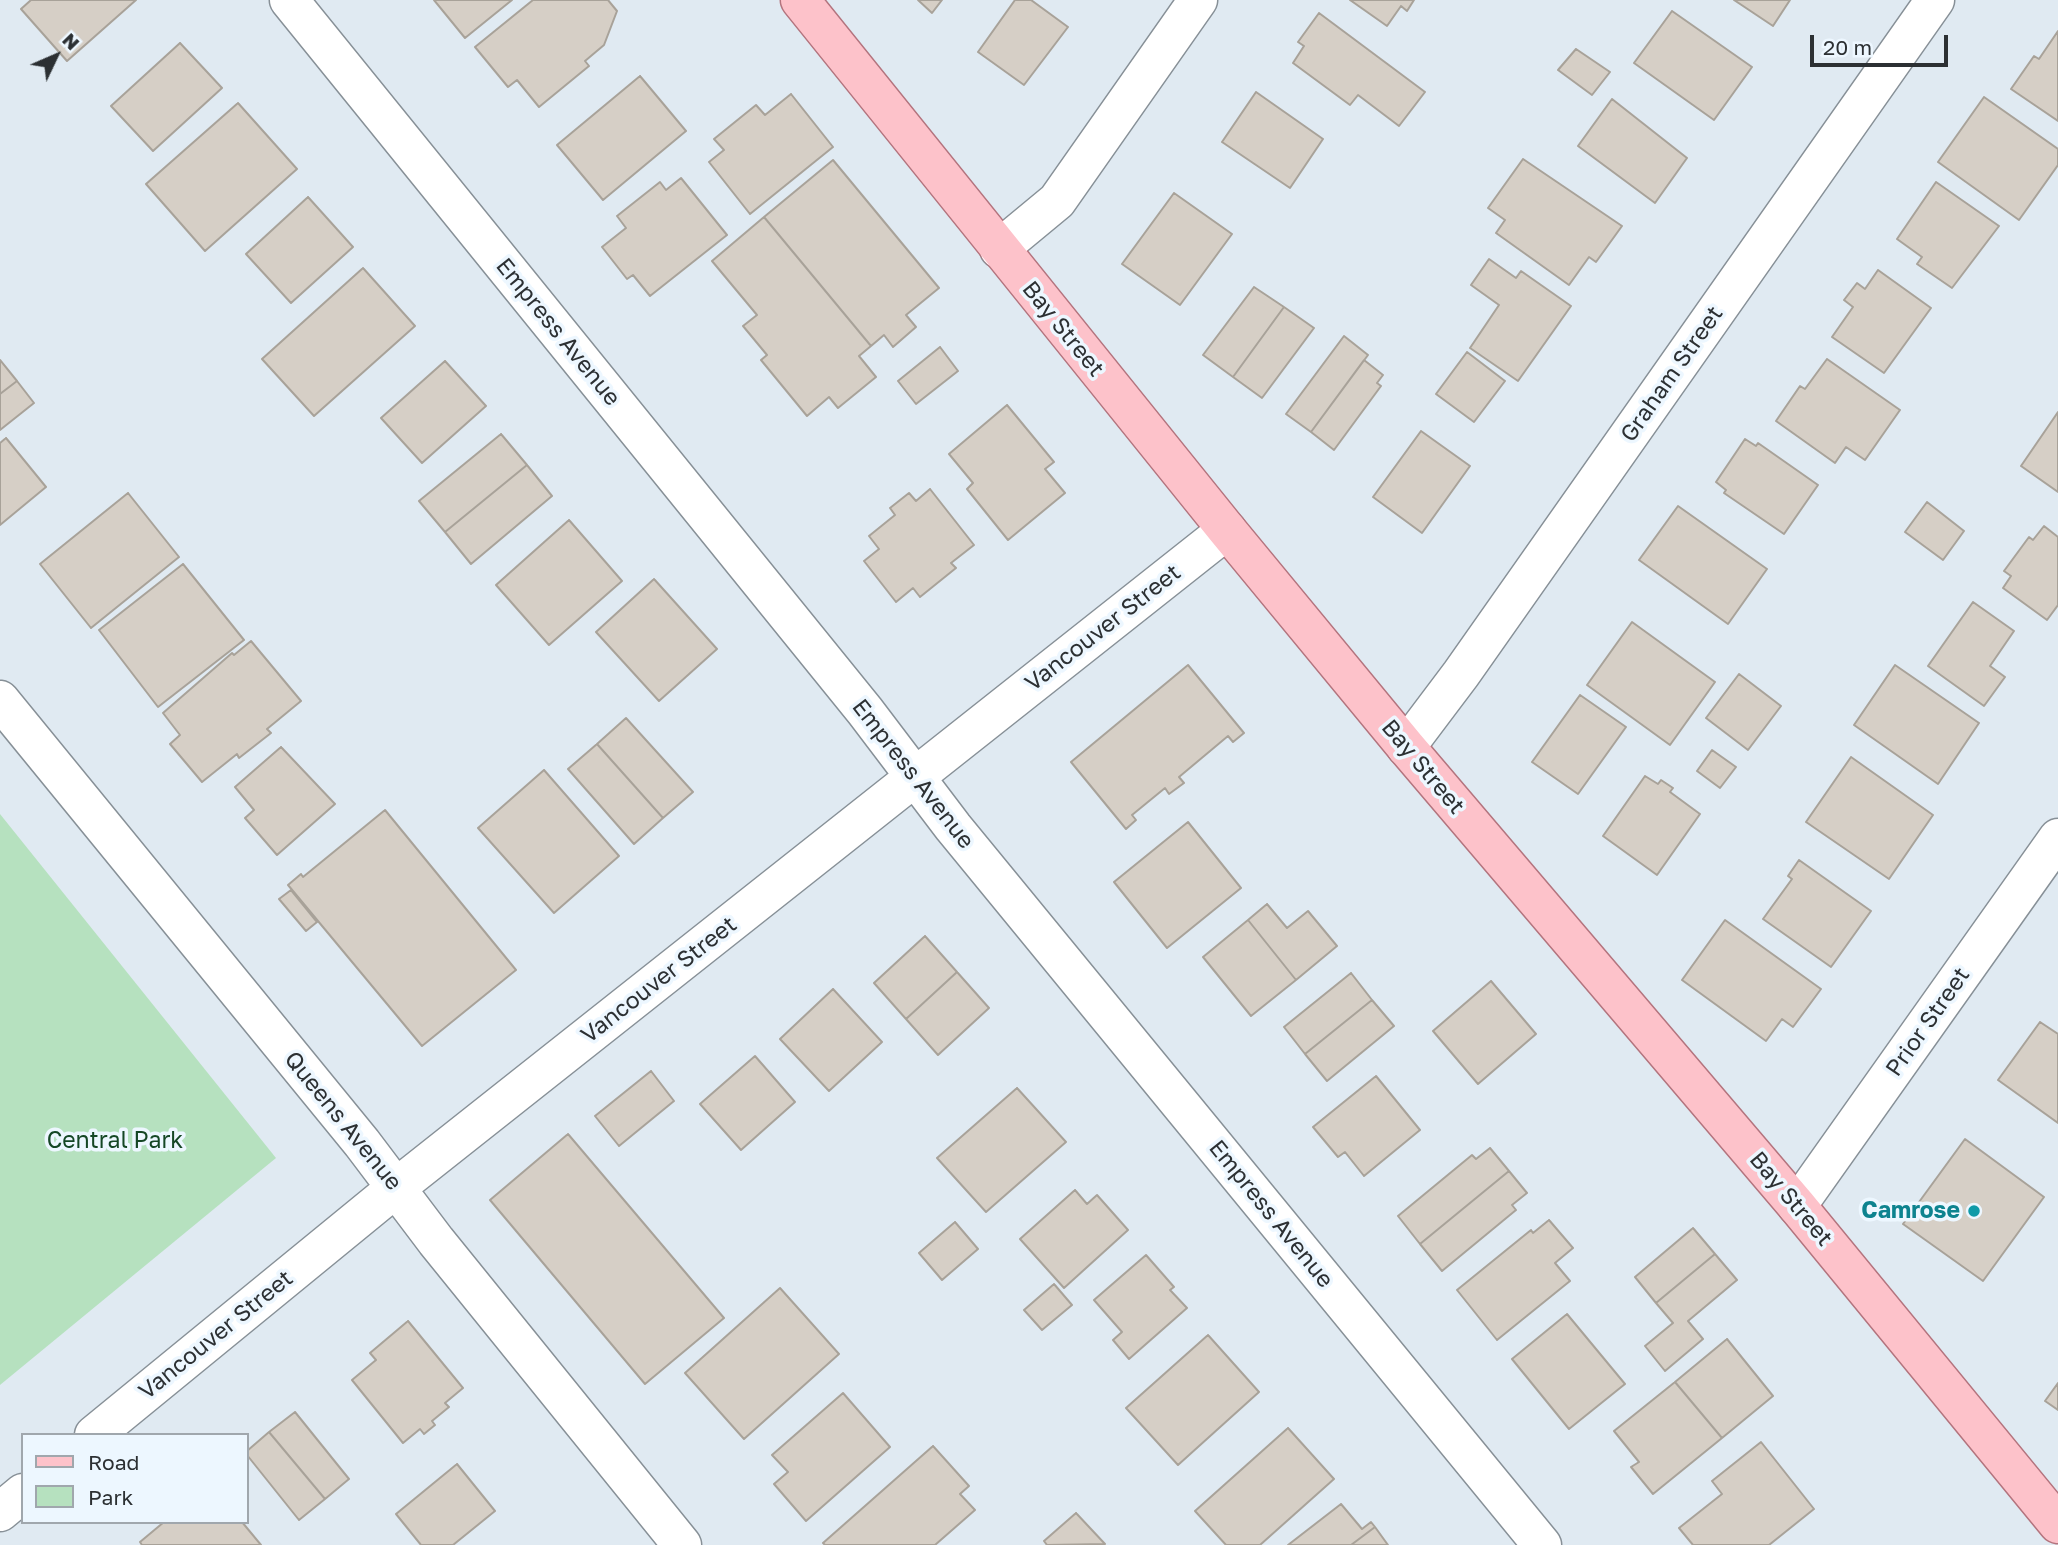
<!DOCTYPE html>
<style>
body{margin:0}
#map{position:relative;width:2058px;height:1545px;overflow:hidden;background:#e0eaf2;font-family:"Golos Text",sans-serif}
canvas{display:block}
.legend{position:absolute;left:21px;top:1433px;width:228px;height:91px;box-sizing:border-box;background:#edf7ff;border:2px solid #a0a7ad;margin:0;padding:9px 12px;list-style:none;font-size:21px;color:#2c3033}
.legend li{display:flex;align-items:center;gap:14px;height:35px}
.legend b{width:35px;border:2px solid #a0a7ad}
.north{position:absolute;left:21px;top:21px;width:70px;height:70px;-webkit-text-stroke:5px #edf7ff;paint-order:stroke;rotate:46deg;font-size:19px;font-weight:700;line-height:28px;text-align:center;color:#2c3033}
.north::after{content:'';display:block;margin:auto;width:24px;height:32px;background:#2c3033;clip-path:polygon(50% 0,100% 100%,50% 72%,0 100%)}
.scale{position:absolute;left:1810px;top:35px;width:138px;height:32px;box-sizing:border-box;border:4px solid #2c3033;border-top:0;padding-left:9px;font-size:21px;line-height:24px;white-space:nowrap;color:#2c3033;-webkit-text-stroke:5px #edf7ff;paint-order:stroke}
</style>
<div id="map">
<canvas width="2058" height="1545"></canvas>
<ul class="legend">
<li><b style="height:9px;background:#fdc2ca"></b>Road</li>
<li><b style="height:19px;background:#b6e1bf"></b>Park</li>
</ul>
<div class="north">N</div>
<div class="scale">20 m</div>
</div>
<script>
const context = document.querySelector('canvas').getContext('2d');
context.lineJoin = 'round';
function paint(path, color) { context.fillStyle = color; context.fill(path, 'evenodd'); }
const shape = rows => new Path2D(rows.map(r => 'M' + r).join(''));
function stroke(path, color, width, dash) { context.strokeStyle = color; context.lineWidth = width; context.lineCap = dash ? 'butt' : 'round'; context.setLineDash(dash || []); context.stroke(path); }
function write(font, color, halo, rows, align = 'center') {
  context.font = font + ' "Golos Text",sans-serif'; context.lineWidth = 7; context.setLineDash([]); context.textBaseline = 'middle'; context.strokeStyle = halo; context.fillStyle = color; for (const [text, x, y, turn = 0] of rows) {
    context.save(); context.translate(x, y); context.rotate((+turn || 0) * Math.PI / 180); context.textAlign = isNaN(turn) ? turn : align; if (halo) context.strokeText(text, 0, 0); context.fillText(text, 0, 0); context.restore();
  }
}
paint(shape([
 [0,814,276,1158,0,1385]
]), '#b6e1bf');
const building = shape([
 [31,0,136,0,67,61,21,9,31,0],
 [434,0,512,0,465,38,434,0],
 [533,0,608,0,617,11,604,45,585,61,589,66,539,107,517,80,508,87,475,47,533,0],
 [918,0,942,0,932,13,918,0],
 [1015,0,1031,0,1068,27,1024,85,978,52,1015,0],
 [1350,0,1414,0,1407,11,1401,6,1387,26,1350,0],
 [1734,0,1790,0,1773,26,1734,0],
 [1672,11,1752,67,1714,120,1634,63,1672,11],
 [1319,13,1425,92,1399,126,1358,95,1350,105,1293,63,1304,46,1298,42,1319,13],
 [2058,31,2058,121,2011,89,2034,56,2039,59,2058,31],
 [180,43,222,88,153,151,111,106,180,43],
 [1576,49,1610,72,1592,95,1558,70,1576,49],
 [640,76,686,131,603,200,557,145,640,76],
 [1256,92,1323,139,1290,188,1222,142,1256,92],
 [791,94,833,147,750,214,709,162,724,150,714,139,756,105,765,115,791,94],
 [1984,97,2058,149,2058,165,2019,220,1938,162,1984,97],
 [1612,99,1687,158,1655,203,1578,146,1612,99],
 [238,103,297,169,205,251,146,184,238,103],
 [1523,159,1622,226,1596,262,1589,257,1569,285,1496,233,1505,220,1488,208,1523,159],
 [833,160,939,288,906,315,916,327,893,347,884,335,871,346,764,217,833,160],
 [681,178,727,235,650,296,633,275,627,279,602,247,626,228,617,216,660,182,666,190,681,178],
 [1936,182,1999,226,1952,288,1917,264,1922,257,1897,239,1936,182],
 [1174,193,1232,234,1180,305,1122,264,1174,193],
 [308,197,353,247,291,303,246,254,308,197],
 [764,217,871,346,859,356,876,377,838,408,829,397,807,416,761,360,767,355,743,326,757,315,712,261,764,217],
 [1489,259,1516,278,1521,271,1571,306,1518,381,1470,348,1499,305,1471,285,1489,259],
 [363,268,415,326,314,416,262,359,363,268],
 [1878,270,1931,308,1884,373,1832,337,1853,307,1844,300,1857,283,1865,289,1878,270],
 [1254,287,1284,307,1233,377,1203,355,1254,287],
 [1284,307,1314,328,1262,398,1233,377,1284,307],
 [1344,336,1368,355,1311,432,1286,414,1344,336],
 [940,347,958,371,916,404,898,381,940,347],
 [1467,352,1505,381,1474,422,1436,394,1467,352],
 [1827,359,1900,410,1865,460,1846,447,1835,463,1776,421,1800,386,1805,389,1827,359],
 [0,360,17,381,0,394,0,360],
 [1364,360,1383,375,1377,383,1381,386,1334,450,1311,432,1364,360],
 [445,361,486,406,422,463,381,418,445,361],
 [17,381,34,403,0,430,0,394,17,381],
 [1007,405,1054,462,1045,469,1065,493,1008,540,967,489,973,483,949,454,1007,405],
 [2058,412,2058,492,2021,466,2058,412],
 [1421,431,1470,466,1422,533,1373,497,1421,431],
 [501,434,527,465,445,532,419,501,501,434],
 [6,438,46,487,0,525,0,443,6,438],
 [1745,439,1756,446,1758,443,1818,485,1784,534,1724,493,1726,490,1716,482,1745,439],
 [527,465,552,496,471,564,445,532,527,465],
 [930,489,974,545,951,563,956,568,920,597,913,588,896,602,864,561,879,549,869,536,895,515,890,508,909,493,916,501,930,489],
 [128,493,179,557,91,628,40,564,128,493],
 [1927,502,1964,531,1943,560,1905,532,1927,502],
 [1678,506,1767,569,1728,624,1639,560,1678,506],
 [569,520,622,581,549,645,496,585,569,520],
 [2044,526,2058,537,2058,605,2047,620,2003,588,2011,576,2004,571,2029,537,2033,540,2044,526],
 [183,564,244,640,158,707,99,630,183,564],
 [654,579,717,649,659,701,596,632,654,579],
 [1973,602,2014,631,1990,666,2005,677,1984,706,1928,666,1973,602],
 [1632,622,1715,682,1670,745,1587,685,1632,622],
 [251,641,301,701,267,729,271,733,239,758,237,754,202,782,170,744,180,735,163,713,232,653,234,655,251,641],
 [1188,665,1244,733,1233,742,1228,736,1179,777,1184,783,1169,794,1165,788,1132,815,1136,820,1126,829,1071,762,1188,665],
 [1895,665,1979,723,1938,784,1854,725,1895,665],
 [1739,674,1781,706,1748,750,1706,718,1739,674],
 [1580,695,1626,727,1578,794,1532,762,1580,695],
 [626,718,693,792,663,818,597,744,626,718],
 [597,744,663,818,634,844,568,769,597,744],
 [281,747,335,804,277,855,245,818,254,810,235,787,281,747],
 [1712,750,1736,767,1720,788,1697,771,1712,750],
 [1851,757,1933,815,1889,879,1806,822,1851,757],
 [544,770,619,856,554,913,478,828,544,770],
 [1645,776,1658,784,1661,780,1673,788,1670,792,1700,814,1657,875,1603,836,1645,776],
 [385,810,516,970,422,1046,288,885,301,874,303,877,385,810],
 [1188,822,1241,888,1167,948,1114,882,1188,822],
 [1799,860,1871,911,1831,967,1763,919,1792,879,1788,876,1799,860],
 [291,890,317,922,306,931,279,899,291,890],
 [1267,904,1287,928,1308,911,1337,946,1296,980,1248,920,1267,904],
 [1248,920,1296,980,1251,1016,1203,957,1248,920],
 [1725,920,1821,989,1793,1027,1782,1019,1766,1041,1682,980,1725,920],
 [925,936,957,972,906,1019,874,983,925,936],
 [957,972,989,1008,938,1055,906,1019,957,972],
 [1351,973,1372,1000,1305,1054,1284,1027,1351,973],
 [1491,981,1536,1034,1478,1084,1433,1031,1491,981],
 [833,989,882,1042,829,1091,780,1039,833,989],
 [1372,1000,1394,1026,1327,1081,1305,1054,1372,1000],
 [2040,1022,2058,1034,2058,1123,1998,1080,2040,1022],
 [755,1056,795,1102,741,1150,700,1104,755,1056],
 [651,1071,674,1101,619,1146,595,1116,651,1071],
 [1376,1076,1420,1130,1364,1176,1345,1152,1338,1157,1313,1127,1376,1076],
 [1017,1088,1066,1142,986,1212,937,1158,1017,1088],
 [568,1134,724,1318,645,1384,490,1200,568,1134],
 [1965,1139,2044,1197,1983,1281,1903,1224,1965,1139],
 [1490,1148,1509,1171,1420,1244,1398,1216,1472,1155,1476,1159,1490,1148],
 [1509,1171,1527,1193,1512,1205,1516,1210,1442,1271,1420,1244,1509,1171],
 [1075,1190,1087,1204,1097,1195,1128,1230,1064,1288,1020,1239,1075,1190],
 [1549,1220,1573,1248,1555,1263,1570,1281,1497,1340,1457,1290,1531,1230,1533,1233,1549,1220],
 [955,1222,978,1249,942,1280,919,1253,955,1222],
 [1693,1228,1715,1254,1656,1303,1635,1277,1693,1228],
 [1715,1254,1737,1280,1688,1321,1703,1339,1665,1371,1645,1346,1673,1323,1656,1303,1715,1254],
 [1146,1255,1174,1287,1170,1290,1187,1308,1129,1359,1113,1340,1122,1332,1094,1300,1146,1255],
 [1054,1284,1072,1305,1042,1330,1024,1310,1054,1284],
 [780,1288,839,1354,744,1439,685,1373,780,1288],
 [1567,1314,1625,1384,1569,1429,1512,1359,1567,1314],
 [408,1321,463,1388,445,1403,449,1407,432,1421,435,1425,424,1434,420,1429,403,1443,352,1380,376,1360,370,1353,408,1321],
 [1208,1335,1259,1392,1178,1465,1126,1408,1208,1335],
 [1727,1339,1773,1396,1722,1438,1675,1382,1727,1339],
 [1675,1382,1722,1438,1653,1494,1631,1467,1639,1462,1614,1431,1675,1382],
 [2058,1383,2058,1410,2045,1401,2058,1383],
 [843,1393,890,1447,806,1521,774,1484,788,1472,772,1455,843,1393],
 [295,1412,349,1479,325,1499,269,1432,295,1412],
 [1288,1428,1334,1479,1260,1545,1226,1545,1195,1511,1288,1428],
 [269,1432,325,1499,299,1520,247,1455,247,1451,269,1432],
 [1761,1442,1814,1509,1769,1545,1693,1545,1679,1528,1722,1494,1712,1481,1761,1442],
 [933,1446,969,1486,960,1494,975,1510,935,1545,825,1545,823,1543,933,1446],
 [457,1464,495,1511,453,1545,421,1545,396,1514,457,1464],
 [1341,1504,1362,1529,1371,1522,1375,1527,1351,1545,1288,1545,1341,1504],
 [1076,1513,1105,1544,1047,1545,1044,1541,1076,1513],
 [164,1522,242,1522,261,1545,142,1545,140,1542,164,1522],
 [1375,1527,1388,1545,1351,1545,1375,1527]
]);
paint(building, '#d6cfc6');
stroke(building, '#a8a299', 2);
const minor = shape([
 [289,0,865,711,953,827,1542,1545],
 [999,249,1057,201,1198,0],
 [0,700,362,1143,436,1241,682,1545],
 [1406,747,1461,674,1935,0],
 [1797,1206,2058,838],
 [94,1435,397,1187,1227,530],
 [0,1512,23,1493]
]);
const major = shape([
 [800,0,1227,530,1406,747,1797,1206,2058,1524]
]);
stroke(minor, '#879097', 41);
stroke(major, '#b3747e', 41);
stroke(minor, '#fff', 38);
stroke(major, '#fdc2ca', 38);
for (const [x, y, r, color] of [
 [1974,1211,7,"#0f9aa8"]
]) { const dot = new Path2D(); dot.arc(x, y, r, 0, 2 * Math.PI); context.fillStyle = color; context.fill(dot); stroke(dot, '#edf7ff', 2.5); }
write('23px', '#2c3033', '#edf7ff', [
 ["Bay Street",1063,329,51],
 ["Empress Avenue",558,332,51],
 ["Graham Street",1672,374,-55],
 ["Vancouver Street",1103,628,-38],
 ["Bay Street",1423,767,50],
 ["Empress Avenue",913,774,52],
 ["Vancouver Street",659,980,-38],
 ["Prior Street",1928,1022,-55],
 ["Queens Avenue",343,1121,51],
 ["Bay Street",1791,1199,50],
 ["Empress Avenue",1271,1214,51],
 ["Vancouver Street",216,1335,-39]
]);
write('23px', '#154725', '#edf7ff', [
 ["Central Park",115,1141]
]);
write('bold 23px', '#0d838f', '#edf7ff', [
 ["Camrose",1960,1211]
], 'right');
</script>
